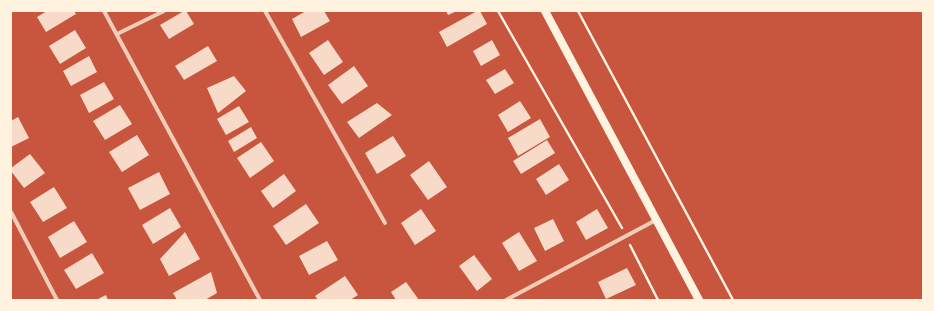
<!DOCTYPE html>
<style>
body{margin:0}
#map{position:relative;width:934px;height:311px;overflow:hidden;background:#c8553d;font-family:Rubik,sans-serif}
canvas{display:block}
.frame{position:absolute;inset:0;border:12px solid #fff3e0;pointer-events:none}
</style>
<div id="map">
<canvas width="934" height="311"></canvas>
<div class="frame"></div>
</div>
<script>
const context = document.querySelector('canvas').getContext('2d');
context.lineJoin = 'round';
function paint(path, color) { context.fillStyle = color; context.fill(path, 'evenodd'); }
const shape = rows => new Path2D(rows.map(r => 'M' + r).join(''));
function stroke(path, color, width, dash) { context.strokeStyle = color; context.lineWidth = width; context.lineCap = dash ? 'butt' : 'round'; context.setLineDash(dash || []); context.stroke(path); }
paint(shape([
 [47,11,74,11,76,14,46,32,37,17],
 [184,11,186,11,194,24,169,39,160,25],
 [306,11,324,11,330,21,301,37,292,19],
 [446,11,457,11,448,15],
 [477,11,480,11,487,24,447,47,439,32],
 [75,30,86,48,60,64,49,46],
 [328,40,343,62,324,75,309,53],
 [492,40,500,55,481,66,473,51],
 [208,46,217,61,184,80,175,66],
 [89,56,97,72,71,86,63,71],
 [354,66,368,86,342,104,328,85],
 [505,69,514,83,495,94,486,80],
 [234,76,246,91,218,113,207,88],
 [104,82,114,99,89,113,80,95],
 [520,101,531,118,508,132,498,115],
 [377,103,392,115,359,138,347,122],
 [120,105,132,124,105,140,93,121],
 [239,106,249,122,226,135,217,119],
 [18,117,29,138,11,147,11,121],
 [540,119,550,137,518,156,508,138],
 [251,127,257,138,234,152,228,141],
 [137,135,149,155,122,172,109,152],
 [393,136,406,156,377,174,365,153],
 [547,140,555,153,521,174,513,161],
 [261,142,274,161,250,178,237,158],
 [30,154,45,173,24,188,11,171,11,168],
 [429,161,447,187,428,200,410,175],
 [559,164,569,180,546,195,536,179],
 [159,172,170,194,140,210,128,188],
 [284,174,296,191,273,208,261,191],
 [54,187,67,208,43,222,30,202],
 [306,204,319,223,286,245,273,226],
 [170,208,181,227,153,244,142,225],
 [421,209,436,231,415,245,401,223],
 [597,209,608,228,586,240,576,222],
 [553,219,564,241,545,251,534,228],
 [74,221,87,242,60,258,48,237],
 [185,232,200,259,169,276,160,259],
 [519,232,537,261,519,271,502,243],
 [327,241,338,260,309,275,299,256],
 [92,253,104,273,76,289,64,270],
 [474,255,492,279,477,291,459,266],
 [627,268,636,285,606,299,598,282],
 [211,272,217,293,205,300,177,300,173,293],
 [345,276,358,295,350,300,318,300,315,296],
 [406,282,419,300,396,300,391,292],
 [106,295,108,300,96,300]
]), '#f7dbc8');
stroke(shape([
 [498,11,622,228],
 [578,11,733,300],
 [630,245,658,300]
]), '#fff3e0', 2.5);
stroke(shape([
 [104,11,260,300],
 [265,11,385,223],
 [117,34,164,11],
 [11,212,57,300],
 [506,300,656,220]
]), '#f1ccb7', 4);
stroke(shape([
 [545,11,699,300]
]), '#fff3e0', 8);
</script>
